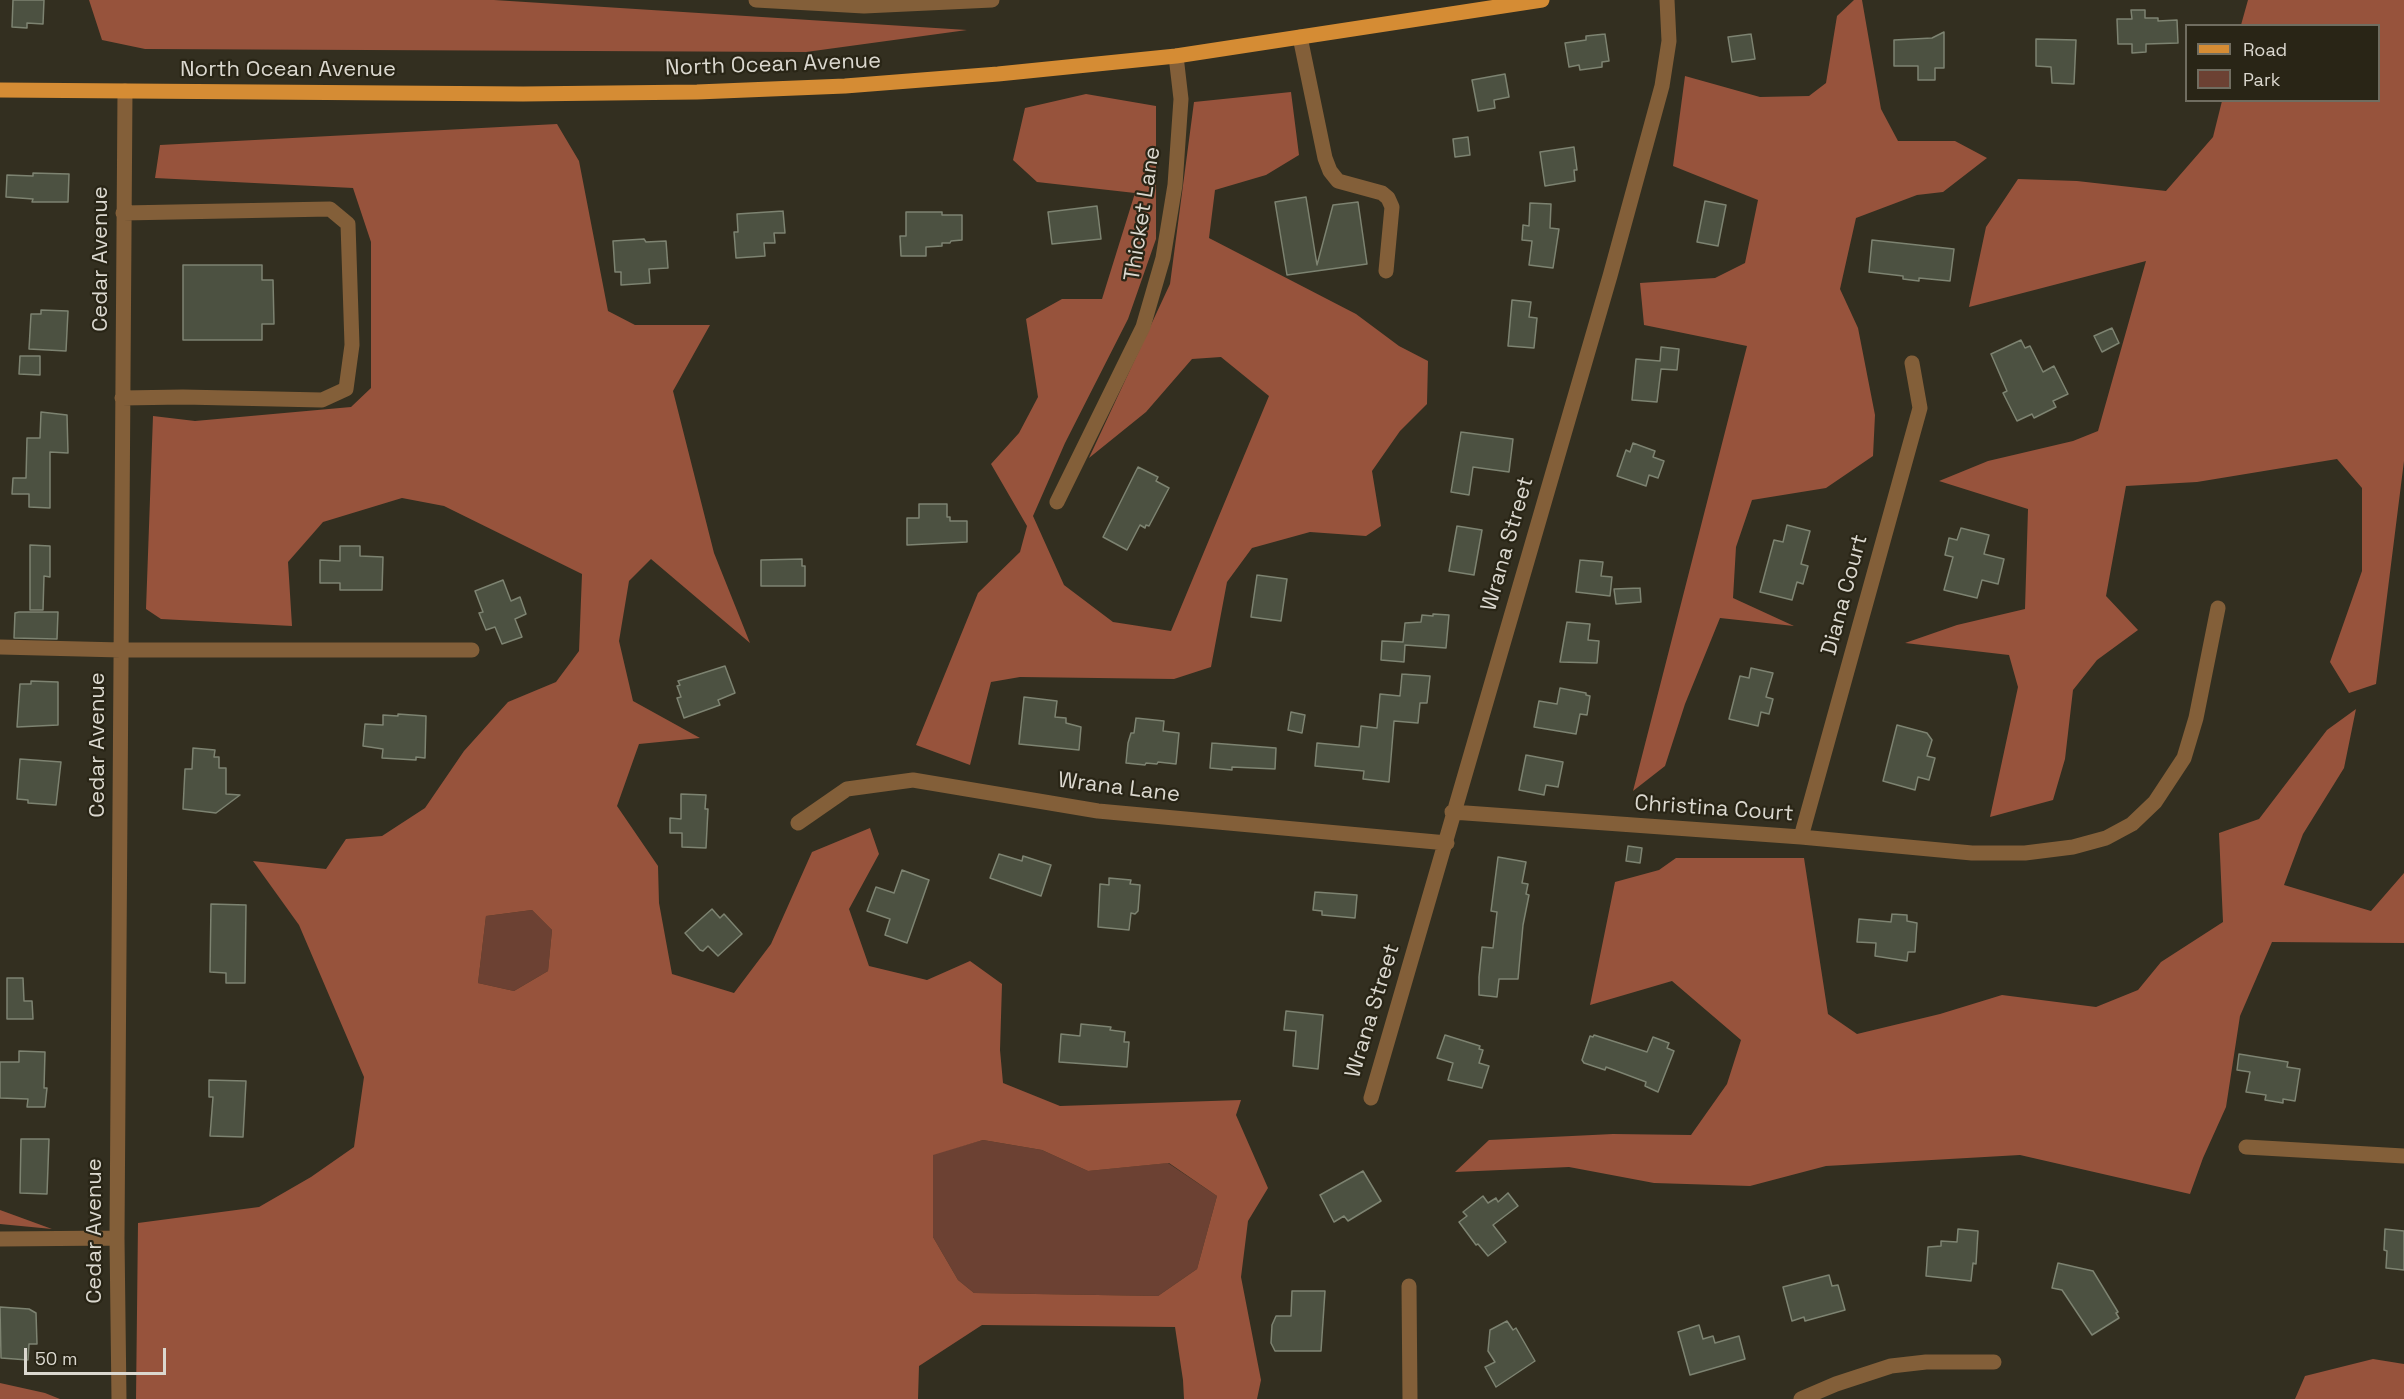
<!DOCTYPE html>
<style>
body{margin:0}
#map{position:relative;width:2404px;height:1399px;overflow:hidden;background:#332f20;font-family:"Space Grotesk",sans-serif}
canvas{display:block}
.legend{position:absolute;left:2185px;top:24px;width:195px;height:78px;box-sizing:border-box;background:#292516;border:2px solid #706d60;margin:0;padding:8px 10px;list-style:none;font-size:18px;color:#dbd8cf}
.legend li{display:flex;align-items:center;gap:12px;height:30px}
.legend b{width:30px;border:2px solid #706d60}
.scale{position:absolute;left:24px;top:1348px;width:142px;height:27px;box-sizing:border-box;border:3px solid #dbd8cf;border-top:0;padding-left:8px;font-size:18px;line-height:21px;white-space:nowrap;color:#dbd8cf;-webkit-text-stroke:4px #292516;paint-order:stroke}
</style>
<div id="map">
<canvas width="2404" height="1399"></canvas>
<ul class="legend">
<li><b style="height:8px;background:#d58c34"></b>Road</li>
<li><b style="height:16px;background:#6c4133"></b>Park</li>
</ul>
<div class="scale">50 m</div>
</div>
<script>
const context = document.querySelector('canvas').getContext('2d');
context.lineJoin = 'round';
function paint(path, color) { context.fillStyle = color; context.fill(path, 'evenodd'); }
const shape = rows => new Path2D(rows.map(r => 'M' + r).join(''));
function stroke(path, color, width, dash) { context.strokeStyle = color; context.lineWidth = width; context.lineCap = dash ? 'butt' : 'round'; context.setLineDash(dash || []); context.stroke(path); }
function write(font, color, halo, rows, align = 'center') {
  context.font = font + ' "Space Grotesk",sans-serif'; context.lineWidth = 4.5; context.setLineDash([]); context.textBaseline = 'middle'; context.strokeStyle = halo; context.fillStyle = color; for (const [text, x, y, turn = 0] of rows) {
    context.save(); context.translate(x, y); context.rotate((+turn || 0) * Math.PI / 180); context.textAlign = isNaN(turn) ? turn : align; if (halo) context.strokeText(text, 0, 0); context.fillText(text, 0, 0); context.restore();
  }
}
paint(shape([
 [532,910,552,930,548,971,514,991,478,983,486,916],
 [983,1140,1042,1150,1088,1171,1168,1163,1217,1196,1197,1269,1158,1296,974,1293,958,1280,933,1237,933,1154]
]), '#6c4133');
paint(shape([
 [89,0,494,0,967,30,806,52,145,49,102,40],
 [1854,0,1862,0,1881,109,1898,141,1955,141,1987,158,1943,192,1917,195,1856,218,1840,289,1858,328,1875,415,1873,456,1826,488,1752,500,1736,547,1733,598,1794,626,1720,618,1685,704,1665,766,1633,791,1747,346,1644,325,1640,283,1715,278,1745,263,1758,200,1673,166,1685,76,1760,97,1809,96,1826,83,1837,16],
 [2248,0,2404,0,2404,461,2376,684,2349,693,2330,662,2362,571,2362,488,2337,459,2197,482,2126,486,2106,596,2138,630,2097,660,2073,690,2065,759,2053,800,1990,817,2018,687,2009,655,1905,643,1957,625,2025,609,2028,509,1939,481,1988,461,2073,441,2098,431,2146,261,1969,307,1986,227,2018,179,2077,181,2166,191,2213,137,2222,101,2378,100,2378,26,2241,25],
 [1291,92,1299,155,1266,175,1215,190,1209,238,1356,314,1399,346,1428,361,1427,404,1400,431,1372,471,1381,526,1366,536,1310,532,1252,548,1227,582,1211,667,1174,679,1020,677,991,682,970,765,916,745,978,593,1020,552,1027,526,991,464,1019,433,1038,397,1026,319,1062,299,1102,299,1135,193,1037,182,1013,160,1025,108,1086,94,1156,106,1156,239,1128,319,1065,443,1033,516,1064,585,1113,622,1171,631,1269,396,1221,357,1192,359,1146,412,1089,458,1170,284,1194,102],
 [557,124,579,161,608,311,635,325,710,325,673,391,714,553,750,643,651,559,629,581,619,641,633,701,700,738,639,744,617,806,658,866,659,903,672,974,734,993,771,944,812,852,870,828,879,854,849,909,869,966,927,980,970,961,1002,984,1000,1050,1003,1083,1060,1106,1241,1100,1236,1115,1268,1188,1248,1221,1241,1277,1261,1380,1257,1399,1184,1399,1183,1380,1175,1327,982,1325,919,1366,918,1399,136,1399,138,1223,259,1207,311,1177,354,1147,364,1077,299,925,253,861,326,869,346,839,382,836,425,808,464,751,508,702,556,682,579,651,582,574,444,506,402,498,323,522,288,562,292,626,161,619,146,609,153,416,195,421,351,407,371,388,371,242,353,188,155,178,160,145],
 [532,910,552,930,548,971,514,991,478,983,486,916],
 [983,1140,1042,1150,1088,1171,1169,1163,1217,1196,1197,1269,1158,1296,974,1293,958,1280,933,1237,933,1155],
 [2356,709,2344,768,2303,834,2284,885,2371,911,2404,873,2404,943,2272,942,2240,1016,2226,1107,2203,1158,2190,1194,2020,1155,1826,1166,1750,1186,1654,1183,1569,1167,1455,1172,1489,1140,1613,1134,1691,1135,1727,1084,1741,1040,1672,981,1590,1005,1615,882,1659,870,1676,858,1804,858,1828,1014,1857,1034,1940,1014,2002,995,2096,1007,2138,990,2161,962,2223,922,2219,833,2259,819,2327,730],
 [0,1210,52,1229,0,1224],
 [2373,1359,2404,1364,2404,1399,2295,1399,2305,1376],
 [0,1383,45,1393,60,1399,0,1399]
]), '#97533c');
const building = shape([
 [13,0,44,0,43,24,27,23,27,28,12,27,13,0],
 [2131,10,2145,10,2145,18,2158,18,2158,21,2177,20,2178,43,2146,44,2146,52,2132,53,2132,44,2118,44,2117,19,2132,19,2131,10],
 [1944,32,1944,68,1935,68,1935,80,1918,80,1918,66,1894,66,1894,40,1932,38,1944,32],
 [1605,34,1609,61,1602,62,1602,67,1580,70,1579,65,1569,67,1565,43,1586,40,1586,36,1605,34],
 [1751,34,1755,59,1732,62,1728,37,1751,34],
 [2036,39,2076,40,2074,84,2052,83,2051,67,2036,66,2036,39],
 [1505,74,1509,97,1494,100,1495,108,1478,111,1472,80,1505,74],
 [1468,137,1470,155,1455,157,1453,139,1468,137],
 [1574,147,1577,170,1574,170,1575,181,1545,186,1540,152,1574,147],
 [33,173,69,174,68,202,32,202,33,199,6,197,7,175,33,176,33,173],
 [1306,197,1317,265,1333,205,1358,202,1367,264,1287,275,1275,202,1306,197],
 [1705,201,1726,205,1718,246,1697,242,1705,201],
 [1530,203,1551,204,1550,228,1559,229,1553,268,1529,265,1532,241,1522,240,1523,225,1529,226,1530,203],
 [1097,206,1101,239,1052,244,1048,212,1097,206],
 [783,211,785,233,774,233,775,243,764,243,765,256,736,258,734,232,738,232,737,214,783,211],
 [906,212,942,212,942,215,962,215,962,240,951,241,950,243,942,243,942,246,926,247,926,256,901,256,900,236,906,236,906,212],
 [644,239,646,242,666,241,668,268,649,269,650,283,621,285,621,272,615,272,613,241,644,239],
 [1872,240,1954,249,1950,281,1919,278,1919,281,1903,279,1903,276,1869,272,1872,240],
 [183,265,262,265,262,280,273,280,274,324,262,324,262,340,183,340,183,265],
 [1512,300,1531,302,1529,317,1537,318,1534,348,1508,346,1512,300],
 [41,310,68,311,66,351,29,349,31,314,41,314,41,310],
 [2112,328,2119,343,2102,352,2094,336,2112,328],
 [2021,340,2025,348,2030,346,2043,372,2054,366,2068,394,2053,401,2056,407,2034,418,2032,414,2017,421,2003,393,2007,391,1991,354,2021,340],
 [1661,347,1679,349,1677,370,1661,369,1657,402,1632,400,1636,359,1660,361,1661,347],
 [20,356,40,356,40,375,19,374,20,356],
 [41,412,67,415,68,453,50,452,50,508,29,507,29,494,12,494,13,478,26,478,27,438,40,438,41,412],
 [1461,432,1513,439,1509,472,1473,467,1469,495,1451,492,1461,432],
 [1633,443,1655,451,1653,457,1664,461,1658,478,1649,475,1646,486,1617,476,1626,450,1630,452,1633,443],
 [1138,467,1158,477,1156,481,1169,488,1149,526,1146,525,1145,528,1140,525,1127,550,1103,537,1138,467],
 [919,504,947,504,947,517,950,517,950,521,967,521,967,542,907,545,907,518,919,518,919,504],
 [1787,525,1810,531,1801,564,1808,566,1803,584,1797,582,1792,600,1760,592,1774,540,1783,542,1787,525],
 [1457,526,1482,530,1474,575,1449,571,1457,526],
 [1961,528,1989,535,1984,554,2004,559,1998,584,1982,580,1977,598,1944,590,1953,557,1945,555,1949,538,1957,540,1961,528],
 [30,545,50,546,50,577,44,576,43,610,30,610,30,545],
 [340,546,360,546,360,556,383,557,382,590,340,590,340,583,320,583,320,560,340,561,340,546],
 [802,559,802,566,805,566,805,586,761,586,761,560,802,559],
 [1580,560,1603,562,1601,576,1612,577,1610,596,1576,592,1580,560],
 [1257,575,1287,579,1281,621,1251,617,1257,575],
 [503,580,511,601,520,597,526,614,515,619,522,637,502,644,495,627,486,630,479,613,483,612,475,591,503,580],
 [1640,588,1641,602,1616,604,1614,589,1640,588],
 [19,612,58,612,57,639,14,638,15,613,19,612],
 [1433,614,1449,615,1446,648,1405,645,1404,662,1381,660,1382,641,1403,642,1405,623,1421,622,1422,615,1433,616,1433,614],
 [1567,622,1590,624,1588,640,1599,641,1597,663,1560,662,1567,622],
 [725,666,735,693,718,700,720,705,684,718,677,698,681,697,677,686,680,685,678,681,725,666],
 [1751,668,1773,673,1766,697,1773,699,1769,714,1761,712,1758,726,1729,719,1740,676,1749,678,1751,668],
 [1402,674,1430,676,1427,703,1420,703,1418,723,1394,721,1389,782,1363,779,1364,771,1315,766,1317,743,1359,747,1361,726,1377,728,1380,694,1400,696,1402,674],
 [31,681,58,682,58,725,17,727,20,684,31,684,31,681],
 [1560,688,1586,693,1586,695,1590,696,1587,715,1580,714,1576,734,1534,727,1539,701,1557,704,1560,688],
 [1024,697,1057,701,1055,717,1066,718,1066,723,1081,727,1079,750,1019,744,1024,697],
 [1291,712,1305,715,1302,733,1288,730,1291,712],
 [398,714,426,716,425,758,416,757,416,760,382,758,383,749,363,746,365,724,383,725,383,715,398,716,398,714],
 [1136,718,1164,721,1163,731,1179,733,1176,764,1158,762,1157,764,1146,763,1145,765,1126,763,1128,743,1131,733,1134,733,1136,718],
 [1897,725,1927,733,1932,740,1927,756,1935,758,1929,780,1918,777,1915,790,1883,781,1897,725],
 [1212,743,1276,748,1275,769,1232,767,1232,770,1210,768,1212,743],
 [193,748,215,750,214,757,219,757,219,768,226,768,226,794,240,795,216,813,183,809,185,769,192,769,193,748],
 [1526,755,1563,762,1558,787,1546,785,1544,795,1519,790,1526,755],
 [20,759,61,762,56,805,28,803,28,800,17,799,20,759],
 [681,794,706,795,705,809,708,809,706,848,682,847,682,833,670,833,670,818,681,819,681,794],
 [1628,846,1642,848,1640,863,1626,861,1628,846],
 [999,854,1022,861,1023,856,1051,865,1041,896,990,878,999,854],
 [1498,857,1526,862,1522,883,1528,884,1526,894,1529,895,1523,925,1518,979,1499,979,1497,997,1479,995,1479,977,1482,947,1493,948,1497,912,1491,911,1498,857],
 [902,870,929,880,907,943,885,935,890,919,867,911,876,887,894,893,902,870],
 [1109,878,1131,880,1130,884,1140,885,1138,911,1135,914,1131,913,1129,930,1098,927,1100,884,1109,885,1109,878],
 [1315,892,1357,895,1355,918,1322,915,1322,911,1313,910,1315,892],
 [211,904,246,905,245,983,226,983,226,973,210,972,211,904],
 [712,909,720,918,724,914,742,934,718,956,708,946,703,951,700,950,685,933,712,909],
 [1892,914,1907,915,1907,921,1917,923,1915,952,1908,952,1907,961,1875,956,1876,943,1857,942,1859,919,1891,922,1892,914],
 [7,978,23,978,24,1001,32,1001,33,1019,7,1019,7,978],
 [1286,1011,1323,1015,1318,1069,1293,1066,1296,1031,1284,1030,1286,1011],
 [1081,1024,1111,1027,1110,1030,1125,1032,1124,1042,1129,1042,1127,1067,1059,1062,1061,1034,1080,1036,1081,1024],
 [1445,1035,1480,1046,1479,1049,1483,1050,1479,1063,1489,1066,1482,1088,1448,1080,1453,1063,1437,1058,1445,1035],
 [1594,1035,1647,1052,1653,1037,1669,1043,1667,1048,1674,1051,1658,1092,1645,1086,1646,1082,1606,1067,1605,1070,1584,1063,1582,1060,1590,1036,1593,1037,1594,1035],
 [19,1051,45,1052,44,1088,47,1088,45,1107,27,1107,28,1099,0,1098,0,1062,19,1062,19,1051],
 [2239,1054,2288,1062,2287,1067,2300,1069,2295,1101,2283,1099,2283,1103,2265,1100,2266,1095,2246,1092,2250,1072,2237,1070,2239,1054],
 [209,1080,246,1081,243,1137,210,1136,213,1097,209,1097,209,1080],
 [21,1139,49,1139,47,1194,20,1193,21,1139],
 [1363,1171,1381,1201,1348,1221,1344,1216,1334,1222,1320,1195,1363,1171],
 [1508,1193,1518,1206,1493,1225,1506,1242,1488,1256,1478,1244,1476,1245,1459,1222,1467,1216,1463,1212,1483,1196,1488,1203,1496,1198,1498,1202,1508,1193],
 [1958,1229,1978,1231,1976,1264,1973,1263,1971,1281,1926,1276,1928,1247,1941,1246,1941,1241,1957,1242,1958,1229],
 [2385,1229,2404,1231,2404,1270,2386,1268,2387,1251,2384,1250,2385,1229],
 [2058,1263,2093,1271,2118,1312,2116,1313,2119,1318,2092,1335,2062,1290,2052,1288,2058,1263],
 [1829,1275,1832,1286,1838,1285,1845,1310,1805,1321,1804,1317,1792,1321,1783,1287,1829,1275],
 [1292,1291,1325,1291,1321,1351,1275,1351,1271,1343,1272,1325,1276,1316,1291,1316,1292,1291],
 [0,1307,29,1309,36,1313,37,1344,29,1344,28,1360,1,1358,0,1307],
 [1507,1321,1513,1330,1516,1328,1535,1361,1496,1387,1485,1367,1495,1362,1488,1351,1490,1330,1507,1321],
 [1699,1325,1703,1339,1713,1336,1715,1343,1739,1336,1745,1359,1690,1375,1678,1332,1699,1325]
]);
paint(building, '#4c5141');
stroke(building, '#7d8371', 1.5);
stroke(shape([
 [756,0,864,6,992,0],
 [1300,37,1325,158,1330,171,1338,181,1382,193,1388,198,1392,207,1386,271],
 [122,398,183,397,322,400,346,389,352,345,348,224,330,209,123,213],
 [1057,502,1143,327,1163,258,1175,185,1181,99,1176,56],
 [0,647,121,650,472,650],
 [1452,812,1801,837,1972,853,2025,853,2073,847,2106,838,2132,824,2155,802,2184,758,2196,718,2218,608],
 [798,823,847,789,913,780,1098,811,1447,843],
 [1801,837,1920,408,1912,363],
 [1371,1098,1610,276,1662,86,1669,41,1667,0],
 [2246,1147,2404,1156],
 [0,1239,117,1238],
 [1409,1286,1410,1399],
 [119,1399,117,1238,125,91],
 [1801,1399,1836,1384,1891,1366,1926,1362,1994,1362]
]), '#835f39', 15);
stroke(shape([
 [0,90,523,94,697,92,845,86,998,74,1176,56,1542,0]
]), '#d58c34', 15);
write('22px', '#dbd8cf', '#292516', [
 ["North Ocean Avenue",773,65,-2],
 ["North Ocean Avenue",288,70],
 ["Thicket Lane",1143,214,-81],
 ["Cedar Avenue",101,259,-90],
 ["Wrana Street",1508,544,-74],
 ["Diana Court",1845,595,-75],
 ["Cedar Avenue",98,745,-90],
 ["Wrana Lane",1119,788,7],
 ["Christina Court",1714,809,4],
 ["Wrana Street",1373,1011,-73],
 ["Cedar Avenue",95,1231,-90]
]);
</script>
